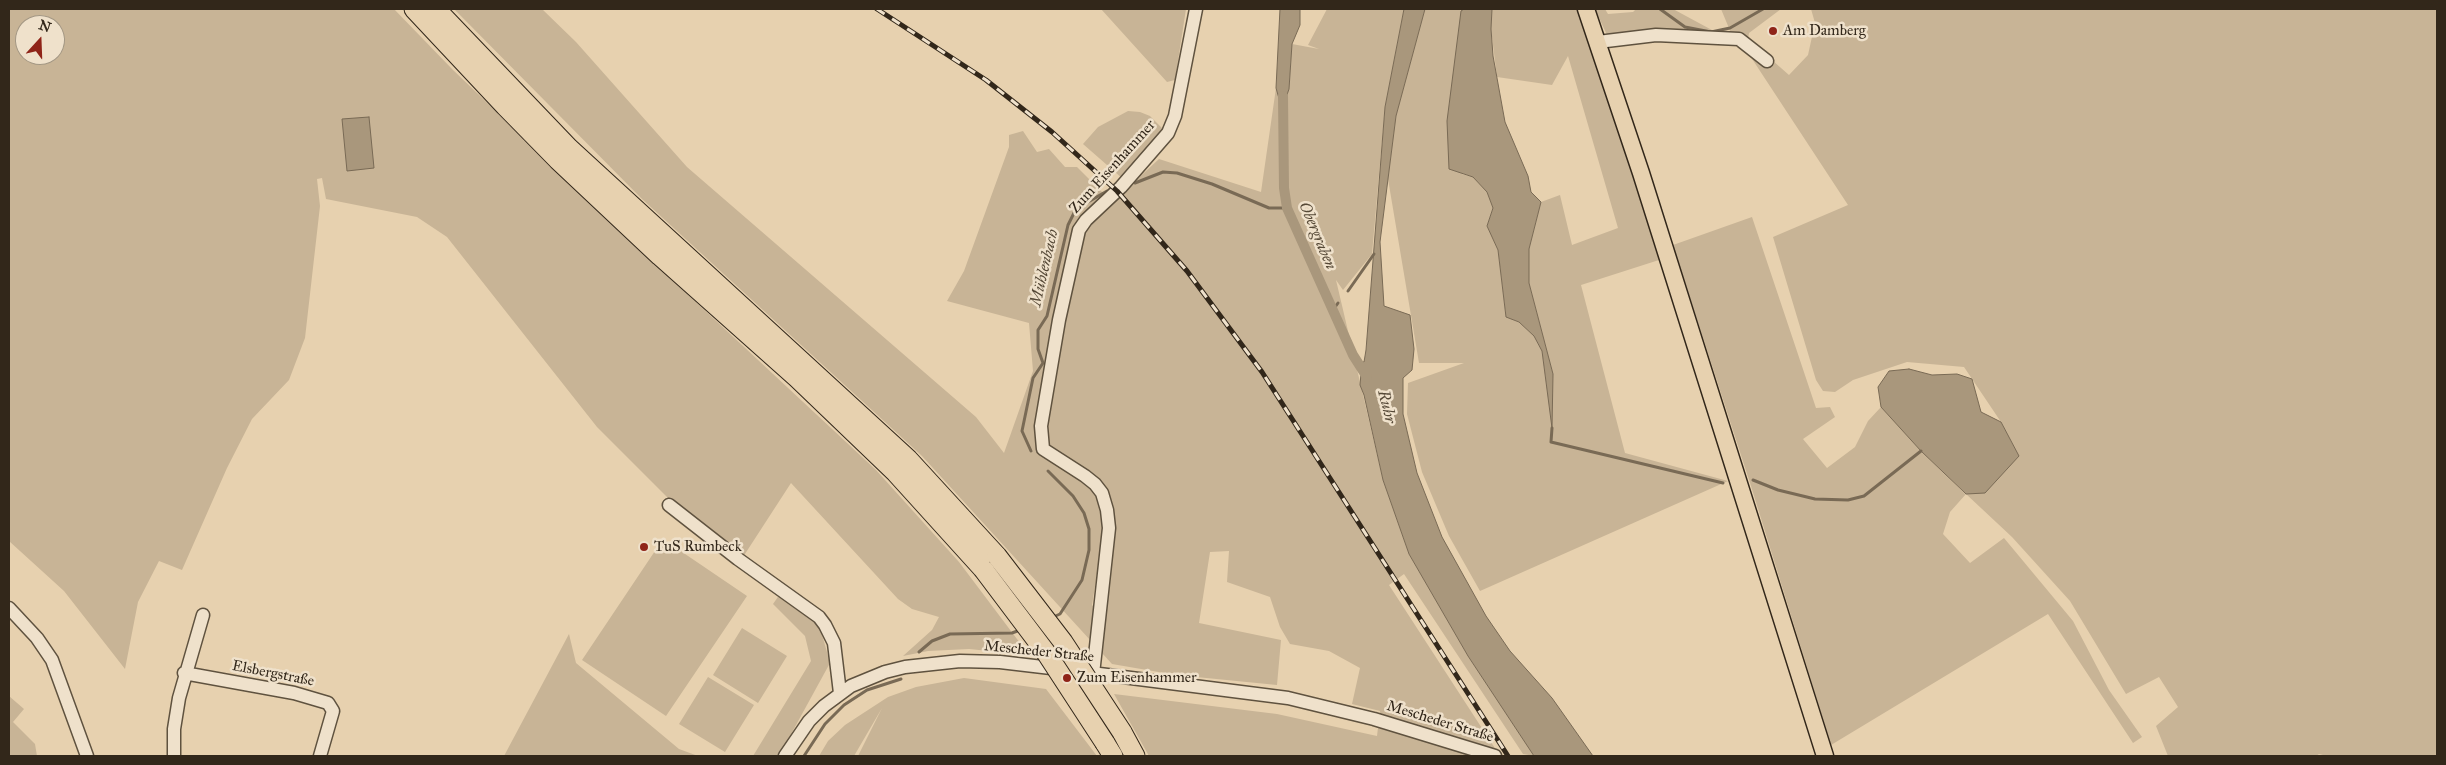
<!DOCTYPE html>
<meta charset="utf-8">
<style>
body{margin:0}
#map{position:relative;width:2446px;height:765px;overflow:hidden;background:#e7d1af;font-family:"IM FELL Great Primer",serif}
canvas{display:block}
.frame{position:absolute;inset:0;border:10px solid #32271a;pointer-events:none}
.north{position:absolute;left:15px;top:15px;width:50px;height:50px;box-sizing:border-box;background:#efe1cb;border:1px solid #a39784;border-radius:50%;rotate:20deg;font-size:14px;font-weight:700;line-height:20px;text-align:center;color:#32271a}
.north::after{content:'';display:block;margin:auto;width:18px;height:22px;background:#8f2418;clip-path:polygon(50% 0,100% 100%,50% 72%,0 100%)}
</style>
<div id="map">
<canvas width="2446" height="765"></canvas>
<div class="frame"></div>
<div class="north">N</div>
</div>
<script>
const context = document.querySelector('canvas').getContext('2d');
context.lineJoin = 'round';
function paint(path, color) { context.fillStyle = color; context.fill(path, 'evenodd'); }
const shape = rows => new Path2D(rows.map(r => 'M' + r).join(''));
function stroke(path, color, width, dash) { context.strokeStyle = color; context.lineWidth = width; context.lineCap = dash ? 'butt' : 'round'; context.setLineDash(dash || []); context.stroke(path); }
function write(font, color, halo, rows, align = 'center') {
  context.font = font + ' "IM FELL Great Primer",serif'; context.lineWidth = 5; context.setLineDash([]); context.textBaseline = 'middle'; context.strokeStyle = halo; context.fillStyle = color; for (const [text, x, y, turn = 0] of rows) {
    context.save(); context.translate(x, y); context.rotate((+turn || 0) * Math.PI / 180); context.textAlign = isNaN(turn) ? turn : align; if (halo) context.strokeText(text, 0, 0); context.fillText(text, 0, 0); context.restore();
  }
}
paint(shape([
 [9,9,394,9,453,70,669,277,876,470,959,562,1029,655,969,649,928,651,903,656,932,630,939,617,912,609,898,599,791,483,743,557,668,498,597,427,447,237,417,217,326,199,322,178,317,179,320,206,305,338,289,380,252,419,227,468,182,570,159,561,138,602,125,669,64,591,9,541],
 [25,25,55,25,55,55,25,55],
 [454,9,542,9,576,42,687,167,976,417,1004,453,1033,371,1029,323,947,301,964,271,1009,147,1009,135,1023,131,1037,152,1049,149,1065,167,1077,167,1105,195,1082,234,1092,221,1159,159,1261,192,1276,88,1282,109,1289,89,1292,44,1319,49,1308,45,1327,9,1404,9,1385,107,1372,254,1343,290,1336,280,1383,480,1409,554,1468,656,1534,756,1523,754,1404,574,1389,585,1500,756,1149,756,1114,694,1277,714,1377,736,1380,711,1352,704,1360,668,1329,651,1290,644,1280,627,1270,597,1227,582,1229,551,1210,552,1199,623,1281,640,1277,685,1176,675,1112,664,922,456,642,199],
 [1102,543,1111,548,1105,616,1092,605],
 [1101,9,1186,9,1175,80,1167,82],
 [1425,9,1463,9,1448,117,1462,174,1473,177,1487,192,1493,208,1487,226,1498,250,1506,316,1519,322,1534,336,1542,351,1552,423,1553,374,1529,283,1529,249,1541,202,1560,195,1572,245,1618,228,1568,56,1552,85,1497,77,1491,29,1492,9,1578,9,1589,37,1659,260,1581,285,1625,453,1728,481,1480,591,1449,536,1422,472,1407,414,1408,383,1464,363,1419,363,1388,179,1396,116],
 [1595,9,1605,9,1608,14,1633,12,1636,9,1673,9,1723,36,1679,31,1639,30,1607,35],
 [1721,9,1781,9,1749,33,1748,39,1789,75,1808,55,1815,23,1811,9,2437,9,2437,756,2327,756,2319,754,2316,756,2168,756,2156,726,2178,707,2159,677,2126,694,2070,601,2012,537,1966,494,1950,512,1943,534,1970,563,2004,538,2073,621,2109,690,2142,737,2133,743,2048,614,1831,745,1751,486,1673,245,1752,217,1816,408,1830,407,1835,417,1803,439,1827,468,1855,447,1868,421,1881,407,1921,451,1965,494,2019,456,2001,422,1964,367,1907,362,1853,380,1835,392,1823,391,1816,380,1773,237,1848,205,1739,39,1731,33],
 [1128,111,1140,112,1150,116,1165,131,1123,179,1083,144,1098,127],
 [663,539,747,596,666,716,582,660],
 [780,594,812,619,821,631,830,663,779,756,753,756,811,661,805,636,773,604],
 [742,628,787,656,758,703,713,675],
 [569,634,576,663,679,749,698,756,504,756],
 [708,677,754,705,725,752,679,724],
 [964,678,1046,689,1097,756,858,756,882,708,854,756,819,756,828,741,845,725,888,697,916,687],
 [9,696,24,709,13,722,35,744,37,756,9,756]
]), '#c8b496');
const water = shape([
 [1280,9,1300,9,1300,25,1292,44,1289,89,1282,109,1276,88,1280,9],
 [1404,9,1425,9,1396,116,1380,242,1384,306,1410,315,1414,349,1412,370,1403,378,1403,414,1417,473,1442,537,1486,616,1510,651,1552,698,1593,756,1534,756,1468,656,1409,554,1383,480,1364,395,1360,385,1362,362,1364,362,1366,350,1385,107,1404,9],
 [1464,9,1492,9,1491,29,1493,56,1505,122,1528,176,1531,192,1541,202,1529,249,1529,283,1553,374,1552,428,1542,351,1534,336,1519,322,1506,317,1498,250,1487,226,1493,208,1487,192,1473,177,1449,169,1447,121,1461,11,1464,9],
 [369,117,374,168,347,171,342,119,369,117],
 [1909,369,1932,375,1957,374,1972,379,1981,412,2001,422,2019,456,1985,493,1966,494,1921,451,1881,407,1878,387,1889,371,1909,369]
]);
paint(water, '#a9977c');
stroke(water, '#796a55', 1);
stroke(shape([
 [1660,9,1685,27,1711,32,1730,28,1763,9],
 [1135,183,1163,172,1177,173,1212,184,1269,208,1287,208],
 [1348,291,1374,254],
 [1333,310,1338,303],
 [1552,428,1551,442,1723,483],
 [1031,451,1022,431,1033,378,1043,363,1038,349,1038,330,1047,316,1068,225,1076,209,1107,191],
 [1048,471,1073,496,1084,513,1089,529,1089,550,1082,580,1060,614,1051,618],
 [1753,480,1778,490,1815,499,1848,500,1864,496,1921,451],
 [919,652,932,641,950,634,1012,633,1020,630],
 [804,756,825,724,844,705,867,690,901,679]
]), '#796a55', 3);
stroke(shape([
 [1283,96,1284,188,1287,208,1353,355,1367,377]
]), '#a9977c', 10);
const minor = shape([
 [1598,42,1656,35,1739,39,1767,61],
 [669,505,738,559,819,617,825,625,834,643,840,693],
 [9,608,37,638,52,660,87,756],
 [184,673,294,693,328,703,333,711,320,756],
 [1093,674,1109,528,1107,510,1102,493,1095,484,1085,476,1043,449,1041,426,1059,320,1079,230,1086,220,1121,187,1168,133,1175,116,1196,9],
 [174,756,174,729,179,698,203,615],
 [785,756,809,721,824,706,851,686,885,672,905,667,960,661,1000,662,1068,670,1288,698,1374,719,1495,756]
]);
const major = shape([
 [1586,9,1641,173,1825,756]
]);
const highway = shape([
 [414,9,505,106,558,160,660,256,797,378,896,473,983,569],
 [436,9,569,148,908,459,997,556],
 [1122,732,1135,756],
 [1105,743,1113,756]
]);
stroke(minor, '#5f523f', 15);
stroke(major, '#32271a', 19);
stroke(highway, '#32271a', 21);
stroke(minor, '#efe1cb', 12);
stroke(major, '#e7d1af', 16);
stroke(highway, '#e7d1af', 19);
const rail = shape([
 [877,9,986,80,1052,132,1117,191,1187,271,1262,372,1508,756]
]);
stroke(rail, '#32271a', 5);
stroke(rail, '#efe1cb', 3, [9]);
const highwayBridge = shape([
 [997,556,1063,642,1122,732],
 [983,569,1047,654,1105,743]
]);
stroke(highwayBridge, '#32271a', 21, []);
stroke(highwayBridge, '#e7d1af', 19);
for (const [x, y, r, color] of [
 [1773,31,5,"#8f2418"],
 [644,547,5,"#8f2418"],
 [1067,678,5,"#8f2418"]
]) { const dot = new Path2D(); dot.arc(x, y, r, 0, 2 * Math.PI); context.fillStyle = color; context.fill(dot); stroke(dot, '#efe1cb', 2); }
write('15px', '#32271a', '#efe1cb', [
 ["Am Damberg",1783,31],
 ["TuS Rumbeck",654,547],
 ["Zum Eisenhammer",1077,678]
], 'left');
write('15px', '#32271a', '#efe1cb', [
 ["Zum Eisenhammer",1113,167,-48],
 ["Mescheder Straße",1039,652,6],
 ["Elsbergstraße",273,674,11],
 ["Mescheder Straße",1440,722,17]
]);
write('italic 16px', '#564937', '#efe1cb', [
 ["Obergraben",1317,236,67],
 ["Mühlenbach",1045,268,-77],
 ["Ruhr",1386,407,76]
]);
</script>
